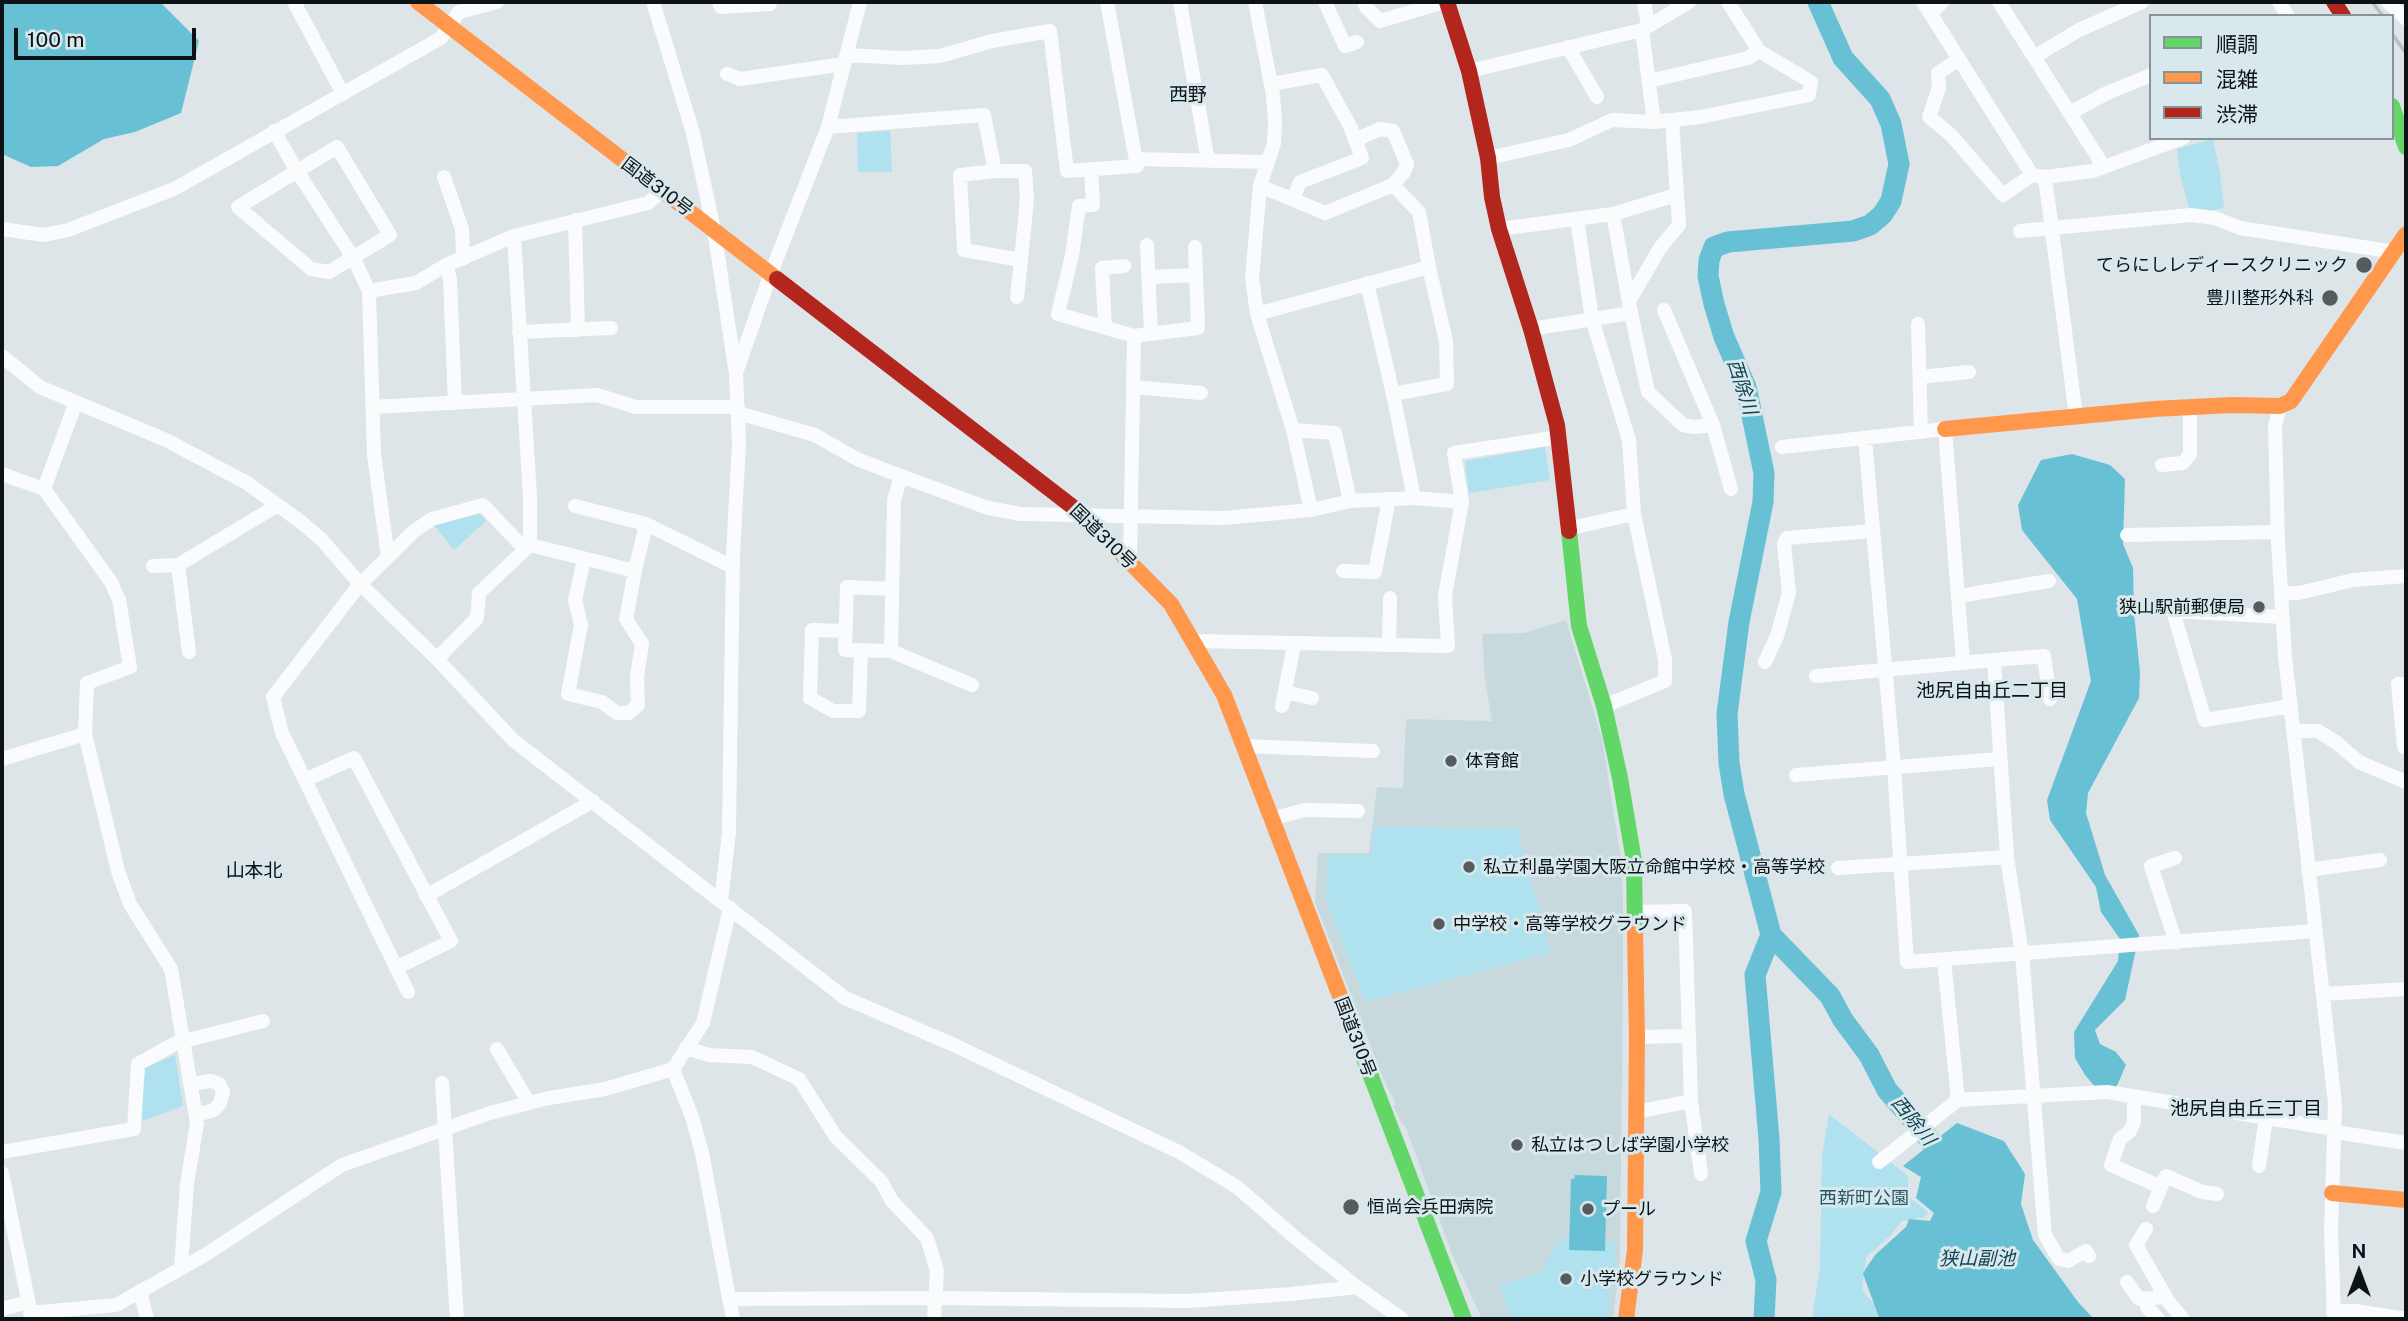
<!DOCTYPE html>
<meta charset="utf-8">
<style>
body{margin:0}
#map{position:relative;width:2408px;height:1321px;overflow:hidden;background:#dde5e8;font-family:"Public Sans","Noto Sans JP",sans-serif}
canvas{display:block}
.frame{position:absolute;inset:0;border:4px solid #0d1314;pointer-events:none}
.legend{position:absolute;left:2149px;top:14px;width:245px;height:126px;box-sizing:border-box;background:#d8e8ed;border:2px solid #879396;margin:0;padding:9px 12px;list-style:none;font-size:21px;color:#0d1314}
.legend li{display:flex;align-items:center;gap:14px;height:35px}
.legend b{width:35px;border:2px solid #879396}
.north{position:absolute;left:2324px;top:1237px;width:70px;height:70px;-webkit-text-stroke:5px #d8e8ed;paint-order:stroke;rotate:0deg;font-size:19px;font-weight:700;line-height:28px;text-align:center;color:#0d1314}
.north::after{content:'';display:block;margin:auto;width:24px;height:32px;background:#0d1314;clip-path:polygon(50% 0,100% 100%,50% 72%,0 100%)}
.scale{position:absolute;left:14px;top:28px;width:182px;height:32px;box-sizing:border-box;border:4px solid #0d1314;border-top:0;padding-left:9px;font-size:21px;line-height:24px;white-space:nowrap;color:#0d1314;-webkit-text-stroke:5px #d8e8ed;paint-order:stroke}
</style>
<div id="map">
<canvas width="2408" height="1321"></canvas>
<div class="frame"></div>
<ul class="legend">
<li><b style="height:9px;background:#63d668"></b>順調</li>
<li><b style="height:9px;background:#ff974d"></b>混雑</li>
<li><b style="height:9px;background:#b3261e"></b>渋滞</li>
</ul>
<div class="north">N</div>
<div class="scale">100 m</div>
</div>
<script>
const context = document.querySelector('canvas').getContext('2d');
context.lineJoin = 'round';
function paint(path, color) { context.fillStyle = color; context.fill(path, 'evenodd'); }
const shape = rows => new Path2D(rows.map(r => 'M' + r).join(''));
function stroke(path, color, width, dash) { context.strokeStyle = color; context.lineWidth = width; context.lineCap = dash ? 'butt' : 'round'; context.setLineDash(dash || []); context.stroke(path); }
function write(font, color, halo, rows, align = 'center') {
  context.font = font + ' "Public Sans","Noto Sans JP",sans-serif'; context.lineWidth = 6; context.setLineDash([]); context.textBaseline = 'middle'; context.strokeStyle = halo; context.fillStyle = color; for (const [text, x, y, turn = 0] of rows) {
    context.save(); context.translate(x, y); context.rotate((+turn || 0) * Math.PI / 180); context.textAlign = isNaN(turn) ? turn : align; if (halo) context.strokeText(text, 0, 0); context.fillText(text, 0, 0); context.restore();
  }
}
paint(shape([
 [1566,620,1602,739,1620,852,1623,898,1623,973,1620,1260,1613,1319,1482,1319,1452,1254,1405,1125,1403,1125,1393,1106,1396,1104,1383,1078,1315,902,1318,853,1369,853,1377,787,1403,788,1406,719,1492,721,1485,680,1482,634,1524,633]
]), '#c8d9de');
paint(shape([
 [890,131,892,172,858,172,857,133],
 [2213,139,2220,173,2224,208,2191,215,2180,174,2177,149],
 [1545,447,1550,480,1469,493,1465,461],
 [478,512,486,521,454,550,434,525],
 [1374,827,1517,828,1550,949,1549,953,1365,1002,1326,899,1328,855,1371,855],
 [175,1055,183,1106,140,1122,145,1068],
 [1829,1114,1908,1176,1909,1197,1928,1212,1925,1217,1902,1221,1890,1236,1866,1257,1862,1290,1887,1319,1812,1319,1820,1267,1822,1157],
 [1570,1239,1570,1250,1605,1250,1606,1241,1615,1242,1615,1261,1607,1319,1511,1319,1499,1285,1541,1273,1557,1242]
]), '#afe1ef');
paint(shape([
 [2,2,160,2,199,41,181,113,135,132,104,139,58,166,31,167,2,154],
 [2072,454,2110,465,2125,479,2123,544,2133,568,2134,613,2140,673,2139,698,2088,793,2086,813,2105,875,2139,935,2125,1000,2095,1030,2100,1044,2116,1052,2126,1065,2115,1090,2097,1089,2085,1075,2075,1058,2074,1032,2118,961,2120,939,2101,912,2096,887,2050,820,2047,800,2091,681,2077,599,2022,530,2018,505,2041,460],
 [1957,1123,2004,1141,2025,1174,2021,1204,2033,1240,2078,1302,2094,1319,1882,1319,1879,1317,1863,1274,1865,1270,1875,1255,1906,1227,1909,1219,1930,1221,1934,1213,1916,1198,1921,1177,1903,1166],
 [1575,1175,1607,1176,1605,1251,1569,1250,1571,1179,1574,1179]
]), '#67c0d4');
stroke(shape([
 [1818,2,1843,58,1880,99,1891,124,1899,164,1891,201,1882,215,1870,225,1853,231,1728,242,1714,247,1709,260,1708,276,1714,304,1724,337,1746,387,1764,473,1763,502,1739,622,1727,714,1729,763,1734,794,1771,935,1830,996,1843,1020,1869,1055,1887,1090,1926,1135,1947,1166],
 [1764,1319,1766,1280,1756,1241,1771,1192,1769,1139,1755,975,1771,935]
]), '#67c0d4', 21);
stroke(shape([
 [294,2,343,94],
 [653,2,693,133,714,230,736,374,739,443,733,554,729,832,721,901],
 [719,2,721,7,770,4,769,2],
 [1180,2,1208,161],
 [1255,2,1273,95,1275,121,1274,143,1260,186,1252,278,1257,314,1293,430,1311,510],
 [1325,2,1345,46,1357,42],
 [1364,2,1366,7,1380,21,1444,2],
 [1644,2,1648,26],
 [1923,2,2032,175,2045,177,2093,171,2183,138],
 [1999,2,2104,167],
 [2279,2,2288,16],
 [2388,2,2406,19],
 [1931,14,1942,2],
 [1642,30,1654,122,1700,117,1809,95,1811,82,1759,51,1728,2],
 [1568,47,1597,97],
 [847,55,902,58,940,56,992,41,1050,31,1067,171,1137,166,1107,2],
 [2034,57,2079,30,2142,2],
 [1959,59,1938,73,1939,88,1929,117,1951,135,2003,195,2032,175],
 [1469,71,1642,30,1689,2],
 [727,74,740,79,844,64],
 [1649,81,1748,58,1759,51],
 [1271,84,1322,75,1350,126,1362,158,1300,182,1293,199],
 [2070,113,2107,93,2151,75],
 [828,127,984,115,995,171,1025,171,1027,198,1021,260,964,250,960,175,995,171],
 [274,131,297,171,354,259,369,291,374,455,388,557,360,584,273,697,282,733,408,992],
 [1355,140,1380,129,1393,131,1407,164,1404,172,1393,185],
 [337,147,390,235,329,272,311,269,238,207,337,147],
 [1488,158,1569,140,1612,120,1654,122],
 [1136,159,1268,162],
 [1091,169,1093,205,1079,206,1072,255,1058,314,1134,336,1198,328,1195,247],
 [444,177,462,229,463,259],
 [2045,177,2076,416],
 [1260,186,1325,213,1393,185,1419,212,1429,267,1446,341,1447,384,1393,394],
 [1613,214,1631,313,1648,392,1683,425,1694,427,1713,425],
 [575,220,578,330],
 [2,229,44,235,68,230,174,189,441,38,459,12,497,2],
 [1499,229,1613,214,1676,195],
 [2020,231,2191,215,2215,218,2240,228,2395,252],
 [1147,245,1151,334],
 [446,265,450,279,455,403],
 [1149,277,1196,275],
 [1367,283,1393,394,1414,498],
 [369,291,416,283,446,265,514,236,648,203,662,191],
 [1017,297,1021,260],
 [1629,301,1660,248,1679,225,1672,120],
 [1664,310,1713,425,1731,489],
 [1257,314,1429,267],
 [1918,324,1921,432],
 [1105,327,1102,268,1124,266],
 [1531,329,1631,313],
 [519,332,611,328],
 [2,356,40,387,168,441,247,483,301,522,321,539,360,584,437,659,513,740,845,998,954,1045,1179,1152,1237,1187,1299,1241,1357,1287,1402,1319],
 [737,370,771,273,828,127,860,2],
 [1920,377,1969,372],
 [1133,387,1201,393],
 [2280,406,2275,426,2278,542,2285,656,2335,1104,2331,1229,2334,1319],
 [373,407,597,395,636,407,738,407],
 [738,413,815,435,857,459,901,476,988,508,1021,514,1224,518,1311,510,1350,501,1414,498,1462,502,1454,453,1559,437],
 [1293,430,1335,433,1350,501],
 [1865,439,1894,767,1907,962,2315,931],
 [1782,447,1945,429,1963,662],
 [2162,465,2183,463,2190,454,2190,407],
 [2,474,44,489,111,582,119,600,130,667,87,683,85,734,118,871,130,904,171,969,197,1123,187,1184,181,1268],
 [44,489,76,402],
 [575,506,646,524],
 [1567,529,1634,514,1629,440,1592,319,1577,219],
 [2127,535,2277,532],
 [388,557,414,531,432,519,483,505,518,542,635,571,626,619,642,644,637,677,638,705,629,713,617,713,602,702,568,694,581,625,575,600,584,559],
 [1130,562,1134,336],
 [178,565,189,652],
 [153,566,178,565,278,505],
 [635,571,646,524,733,567],
 [1343,571,1375,572,1389,499],
 [892,589,847,587,845,650,891,651,972,685],
 [2281,593,2299,593,2353,580,2406,576],
 [1959,596,2049,581],
 [2282,617,2173,611,2205,720,2291,706],
 [846,631,812,630,810,698,833,711,859,711,861,650],
 [1193,641,1448,646,1445,596,1462,502],
 [1389,645,1390,598],
 [891,651,894,500,901,476],
 [437,659,477,618,479,593,530,545,530,497,514,236],
 [1994,660,2044,656,2050,699],
 [1765,662,1777,636,1789,593,1784,544,1787,538,1872,531],
 [1816,676,1994,660,2007,857,2022,954,2045,1235,2059,1259,2068,1261,2086,1251,2089,1256],
 [2406,684,2398,684,2404,747,2406,747],
 [1285,692,1312,698],
 [1282,706,1294,645],
 [1604,706,1665,681,1665,660,1634,514],
 [2294,731,2318,731,2337,743,2359,762,2406,782],
 [1243,746,1373,751],
 [2,759,85,734],
 [1796,775,1999,759],
 [305,780,354,758,451,941,396,968],
 [1270,819,1305,810,1358,811],
 [2175,858,2151,866,2176,943],
 [1838,868,2007,857],
 [2308,870,2380,860],
 [426,896,593,801],
 [1635,912,1685,911,1691,1101,1636,1112],
 [1944,960,1958,1100],
 [2323,994,2406,989],
 [1637,1037,1689,1036],
 [686,1048,709,1055,752,1057,799,1079,836,1137,881,1181,892,1201,927,1238,937,1271,934,1319],
 [497,1049,529,1103],
 [673,1069,692,1117,702,1153,733,1319],
 [442,1083,457,1319],
 [190,1084,211,1081,219,1084,223,1092,220,1103,214,1110,196,1115],
 [2134,1098,2134,1122,2130,1131,2120,1139,2111,1165,2161,1187,2166,1176,2202,1192,2217,1194],
 [1691,1101,1701,1174],
 [2335,1132,2406,1143],
 [2,1152,134,1129,138,1064,176,1043,263,1021],
 [1879,1162,1958,1100,2107,1092,2335,1129],
 [2259,1166,2266,1118],
 [2,1173,32,1319],
 [2153,1206,2161,1187],
 [2146,1229,2136,1245,2168,1301,2183,1319],
 [2127,1282,2139,1299,2166,1297],
 [140,1291,147,1319],
 [729,1299,934,1298,1188,1301,1291,1294,1357,1287],
 [2147,1307,2158,1319],
 [2,1309,28,1302],
 [2333,1311,2355,1311,2406,1319],
 [30,1313,116,1305,205,1255,342,1165,490,1113,549,1098,605,1089,673,1069,703,1023,730,908]
]), '#fafbfc', 14);
stroke(shape([
 [2392,106,2406,147],
 [1569,531,1579,626,1604,706,1620,778,1634,861,1635,932],
 [1357,1040,1464,1319]
]), '#63d668', 16);
stroke(shape([
 [418,2,777,279],
 [1945,429,2154,409,2232,405,2280,406,2291,401,2406,234],
 [1102,534,1171,604,1224,695,1357,1040],
 [2332,1193,2406,1200],
 [1626,1319,1635,1250,1637,1037,1635,932]
]), '#ff974d', 16);
stroke(shape([
 [1447,2,1469,71,1488,158,1492,197,1499,229,1531,329,1557,425,1569,531],
 [2334,2,2343,16],
 [777,279,1082,514,1102,534]
]), '#b3261e', 16);
stroke(shape([
 [2372,2,2383,16],
 [2392,34,2406,53]
]), '#bbbdbe', 3.5);
for (const [x, y, r, color] of [
 [2364,265,9,"#565c5e"],
 [2330,298,9,"#565c5e"],
 [2259,607,7,"#565c5e"],
 [1451,761,7,"#565c5e"],
 [1469,867,7,"#565c5e"],
 [1439,924,7,"#565c5e"],
 [1517,1145,7,"#565c5e"],
 [1351,1207,9,"#565c5e"],
 [1588,1209,7,"#565c5e"],
 [1566,1279,7,"#565c5e"]
]) { const dot = new Path2D(); dot.arc(x, y, r, 0, 2 * Math.PI); context.fillStyle = color; context.fill(dot); stroke(dot, '#d8e8ed', 2.5); }
write('18px', '#0d1314', '#d8e8ed', [
 ["国道310号",657,187,37],
 ["国道310号",1103,537,44],
 ["国道310号",1355,1037,69]
]);
write('18px', '#0d1314', '#d8e8ed', [
 ["てらにしレディースクリニック",2348,265,"right"],
 ["豊川整形外科",2314,298,"right"],
 ["狭山駅前郵便局",2245,607,"right"],
 ["体育館",1465,761],
 ["私立利晶学園大阪立命館中学校・高等学校",1483,867],
 ["中学校・高等学校グラウンド",1453,924],
 ["私立はつしば学園小学校",1531,1145],
 ["恒尚会兵田病院",1367,1207],
 ["プール",1602,1209],
 ["小学校グラウンド",1580,1279]
], 'left');
write('18px', '#275865', '#d8e8ed', [
 ["西新町公園",1864,1198]
]);
write('19px', '#0d1314', '#d8e8ed', [
 ["西野",1188,95],
 ["池尻自由丘二丁目",1992,691],
 ["山本北",254,871],
 ["池尻自由丘三丁目",2246,1109]
]);
write('italic 19px', '#134653', '#d8e8ed', [
 ["西除川",1742,387,72],
 ["西除川",1913,1121,51],
 ["狭山副池",1977,1259]
]);
</script>
